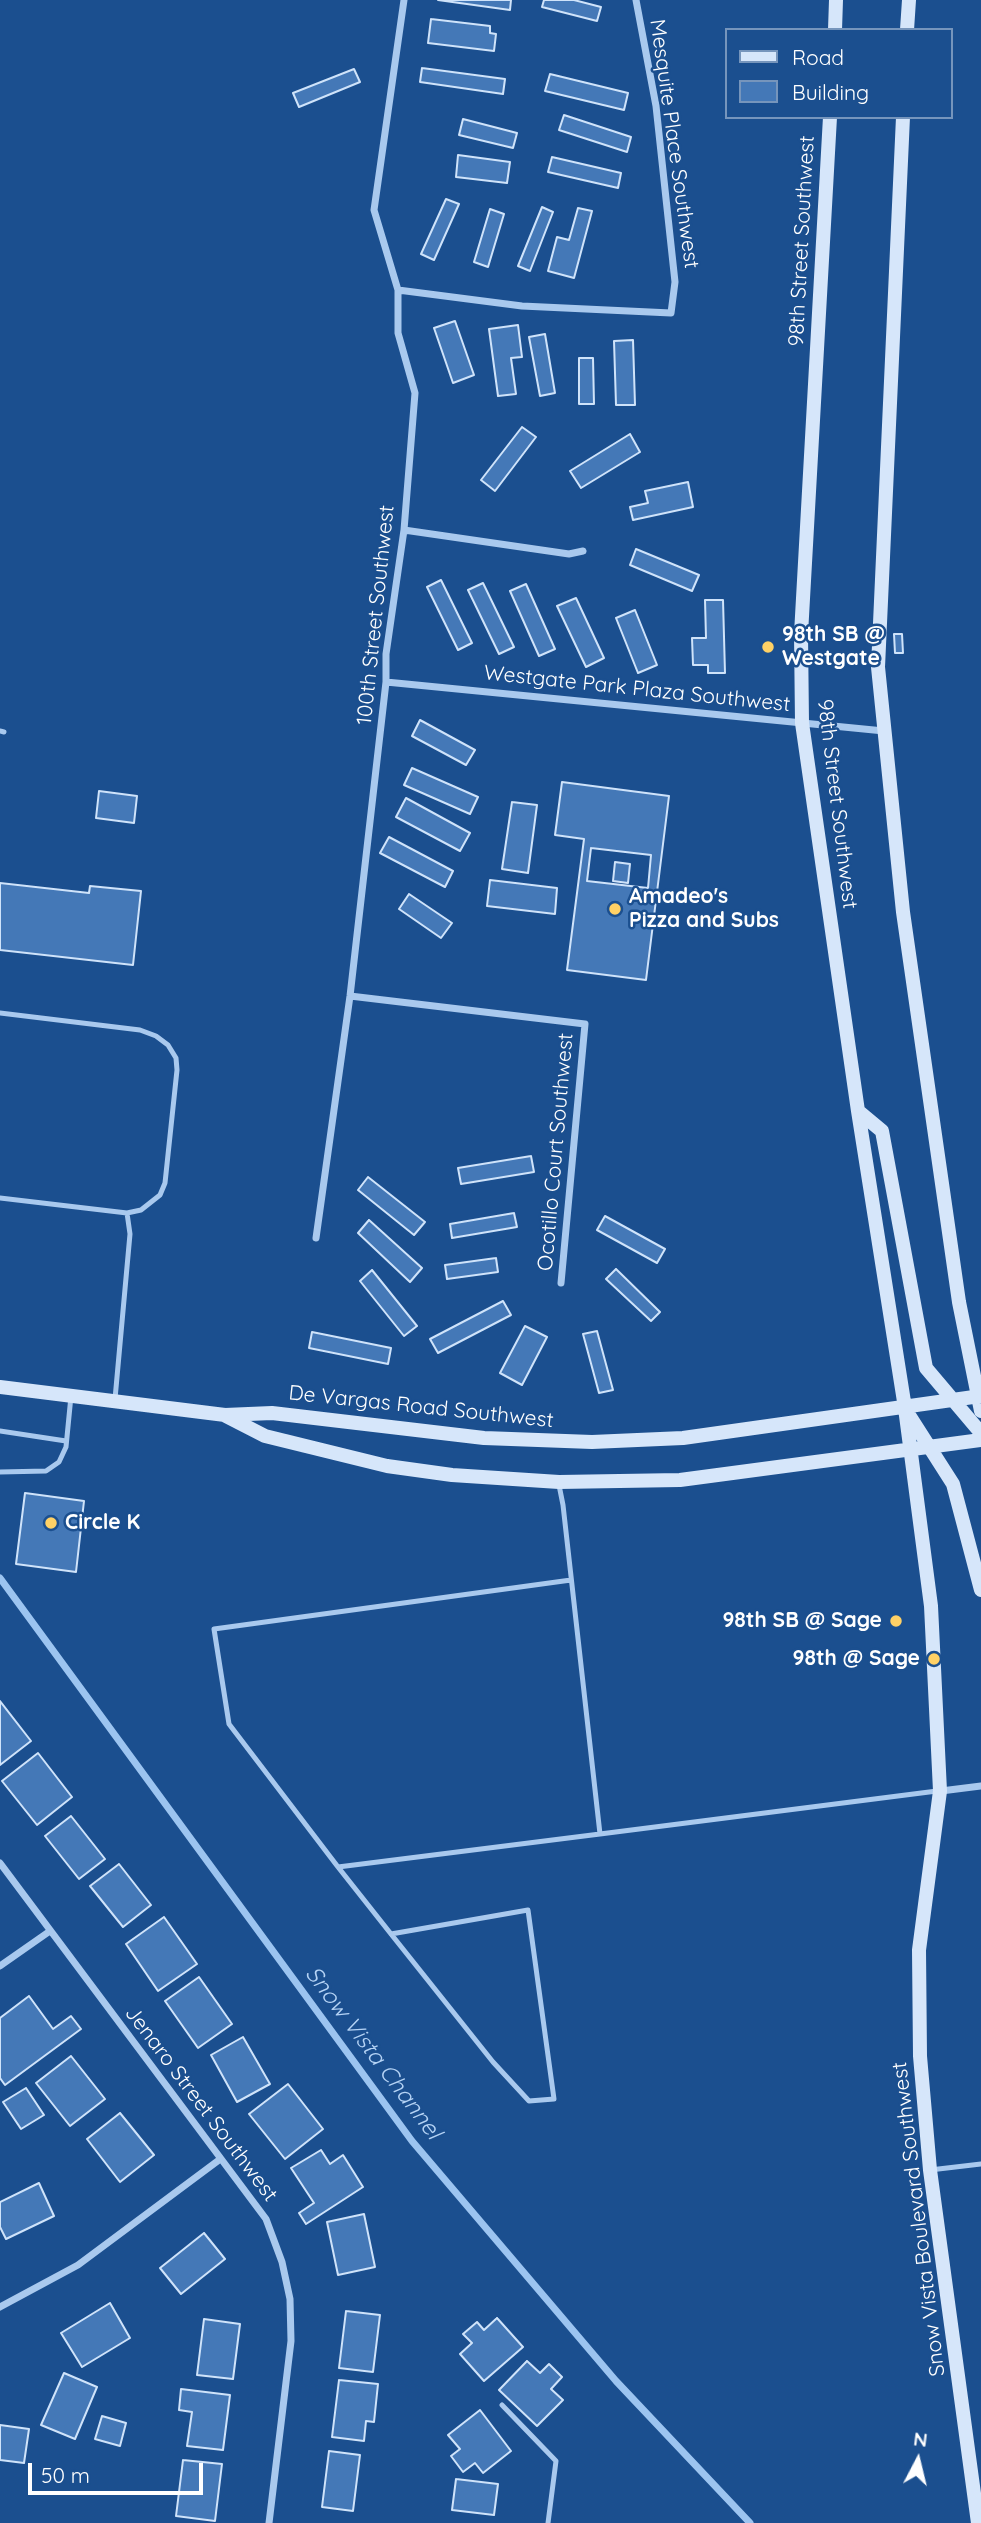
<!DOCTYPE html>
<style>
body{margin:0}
#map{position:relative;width:981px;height:2523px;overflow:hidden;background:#1b4f8f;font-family:Quicksand,sans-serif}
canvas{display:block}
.legend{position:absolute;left:725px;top:28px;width:228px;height:91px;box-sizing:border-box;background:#1b4f8f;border:2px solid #7695bc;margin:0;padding:9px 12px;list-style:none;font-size:21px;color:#fff}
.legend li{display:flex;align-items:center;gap:14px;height:35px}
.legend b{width:35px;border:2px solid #7695bc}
.north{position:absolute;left:883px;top:2425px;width:70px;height:70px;-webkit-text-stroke:5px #1b4f8f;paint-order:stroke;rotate:7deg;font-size:19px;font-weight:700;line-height:28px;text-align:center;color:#fff}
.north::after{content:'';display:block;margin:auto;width:24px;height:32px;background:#fff;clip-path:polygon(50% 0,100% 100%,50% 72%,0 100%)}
.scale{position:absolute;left:28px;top:2463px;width:175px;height:32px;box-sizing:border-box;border:4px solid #fff;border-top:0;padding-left:9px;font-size:21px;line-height:24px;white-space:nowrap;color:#fff;-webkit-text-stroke:5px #1b4f8f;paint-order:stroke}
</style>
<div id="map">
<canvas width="981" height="2523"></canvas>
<ul class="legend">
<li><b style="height:9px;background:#d6e6fa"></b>Road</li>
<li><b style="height:19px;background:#4478b7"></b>Building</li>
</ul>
<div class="north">N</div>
<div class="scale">50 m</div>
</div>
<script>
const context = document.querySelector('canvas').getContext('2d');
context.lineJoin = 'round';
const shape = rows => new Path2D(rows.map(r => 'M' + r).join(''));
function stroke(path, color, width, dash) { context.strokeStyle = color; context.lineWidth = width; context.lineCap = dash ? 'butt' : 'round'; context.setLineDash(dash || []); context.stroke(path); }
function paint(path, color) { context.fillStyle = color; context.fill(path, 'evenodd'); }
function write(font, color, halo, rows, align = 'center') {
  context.font = font + ' Quicksand,sans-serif'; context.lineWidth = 5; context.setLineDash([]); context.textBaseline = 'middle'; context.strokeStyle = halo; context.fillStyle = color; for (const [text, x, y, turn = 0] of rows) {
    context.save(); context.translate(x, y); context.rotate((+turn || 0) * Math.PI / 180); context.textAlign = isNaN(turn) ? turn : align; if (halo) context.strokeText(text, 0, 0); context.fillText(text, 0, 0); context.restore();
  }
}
stroke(shape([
 [0,1578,412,2141,616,2381,750,2523]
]), '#9cc4f0', 7);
const building = shape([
 [438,0,511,0,510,10,438,0],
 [544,0,574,0,601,7,597,21,542,7,544,0],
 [431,19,490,26,490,33,496,34,494,51,428,43,431,19],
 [422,68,505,79,503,94,420,82,422,68],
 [354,69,360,82,299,107,293,93,354,69],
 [550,74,628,93,624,110,545,91,550,74],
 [564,115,631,137,627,152,559,130,564,115],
 [463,119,517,133,513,148,459,135,463,119],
 [458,155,510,162,507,183,456,177,458,155],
 [552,157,621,173,618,188,548,172,552,157],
 [446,199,459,204,434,260,421,254,446,199],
 [542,207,553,212,530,271,518,266,542,207],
 [578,208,592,211,574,278,548,271,557,237,569,240,578,208],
 [490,209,504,214,488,267,474,262,490,209],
 [455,321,474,375,453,383,434,328,455,321],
 [518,325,522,357,511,358,516,394,498,396,489,329,518,325],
 [545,334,555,393,540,396,529,337,545,334],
 [633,340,635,405,616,405,614,341,633,340],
 [579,358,593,358,594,404,579,404,579,358],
 [522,427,536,437,495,491,481,480,522,427],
 [630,434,640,452,581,488,570,471,630,434],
 [688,482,693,507,633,520,630,507,648,503,645,491,688,482],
 [636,549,699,575,692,591,630,565,636,549],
 [441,580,472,643,458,650,427,587,441,580],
 [483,583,514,647,499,654,468,590,483,583],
 [526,584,555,649,539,656,510,591,526,584],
 [576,598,604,658,586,667,557,606,576,598],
 [705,600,723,600,725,673,708,673,708,665,693,665,692,638,706,638,705,600],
 [635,610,657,665,638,673,616,618,635,610],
 [894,634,902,634,903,653,895,653,894,634],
 [420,720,475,750,466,765,412,736,420,720],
 [412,768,478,797,470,814,404,785,412,768],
 [562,782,669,796,646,980,567,970,584,839,555,835,562,782],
 [591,848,651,855,648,888,587,881,591,848],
 [99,791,137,796,134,823,96,818,99,791],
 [406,798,470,833,460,851,396,817,406,798],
 [512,802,537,805,528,873,502,869,512,802],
 [389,837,453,871,445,887,380,853,389,837],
 [615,862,630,864,628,883,613,881,615,862],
 [490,880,557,888,555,914,487,906,490,880],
 [0,883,89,893,90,886,141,891,133,965,0,950,0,883],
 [409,894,452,923,441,938,399,909,409,894],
 [531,1156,534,1172,461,1184,458,1168,531,1156],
 [368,1177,425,1222,414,1235,358,1190,368,1177],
 [514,1213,517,1227,452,1238,450,1224,514,1213],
 [605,1216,665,1249,657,1263,597,1230,605,1216],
 [369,1220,422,1268,410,1282,358,1233,369,1220],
 [496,1258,498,1272,447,1279,445,1265,496,1258],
 [616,1269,660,1312,651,1321,606,1279,616,1269],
 [372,1270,417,1326,404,1336,360,1281,372,1270],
 [503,1301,511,1315,438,1353,430,1339,503,1301],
 [525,1326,547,1337,522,1385,500,1373,525,1326],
 [597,1331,613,1390,599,1393,583,1334,597,1331],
 [312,1332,391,1348,388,1364,309,1348,312,1332],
 [25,1493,84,1501,76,1572,16,1564,25,1493],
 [0,1701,31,1741,0,1765,0,1701],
 [38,1753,72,1797,37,1825,2,1781,38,1753],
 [71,1816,105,1859,79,1879,45,1836,71,1816],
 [119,1864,151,1905,123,1927,90,1886,119,1864],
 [164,1917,197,1964,158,1991,126,1944,164,1917],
 [199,1977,232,2024,198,2048,165,2001,199,1977],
 [29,1996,53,2029,71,2016,81,2029,5,2085,0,2078,0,2018,29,1996],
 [243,2037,270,2084,237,2102,211,2055,243,2037],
 [71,2056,105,2099,70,2126,36,2083,71,2056],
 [288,2084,323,2129,285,2159,249,2114,288,2084],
 [26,2088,44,2115,21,2129,3,2102,26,2088],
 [120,2113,154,2155,120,2182,87,2139,120,2113],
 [321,2150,330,2164,343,2155,363,2187,306,2224,299,2213,314,2203,291,2168,321,2150],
 [39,2183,54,2216,6,2239,0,2227,0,2202,39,2183],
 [364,2214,375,2267,338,2275,327,2222,364,2214],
 [204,2233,225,2259,181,2294,160,2268,204,2233],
 [110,2303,130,2338,82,2367,61,2333,110,2303],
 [346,2311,380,2315,373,2372,339,2368,346,2311],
 [497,2318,523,2347,484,2381,460,2354,472,2343,463,2334,477,2322,484,2330,497,2318],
 [204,2319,240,2324,233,2379,197,2375,204,2319],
 [527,2361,540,2373,549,2364,562,2377,551,2389,563,2400,537,2426,499,2390,527,2361],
 [64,2373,97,2387,75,2439,41,2425,64,2373],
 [339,2380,378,2384,374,2422,366,2421,364,2441,332,2437,339,2380],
 [181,2389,230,2395,223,2450,187,2446,192,2412,179,2410,181,2389],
 [480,2410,511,2451,483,2473,475,2463,463,2472,451,2456,460,2449,448,2435,480,2410],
 [102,2416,126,2423,120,2446,95,2439,102,2416],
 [0,2425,29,2429,24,2463,0,2460,0,2425],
 [329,2451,360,2455,353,2511,322,2507,329,2451],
 [183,2460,222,2464,215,2521,176,2516,183,2460],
 [456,2479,498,2484,494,2515,452,2510,456,2479]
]);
paint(building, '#4478b7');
stroke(building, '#cfe3fa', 2);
stroke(shape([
 [0,731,4,732],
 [0,1013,140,1030,156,1036,168,1045,176,1058,177,1070,165,1183,160,1195,141,1210,127,1213,0,1198],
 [115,1399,130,1234,127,1213],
 [0,1431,66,1441],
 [0,1472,46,1471,59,1462,66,1447,71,1396],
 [559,1485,563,1505,600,1834,338,1867,229,1724,214,1629,571,1580],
 [600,1834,937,1791],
 [338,1867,391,1934,493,2062,529,2101,554,2099,528,1910,391,1934],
 [930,2170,981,2164],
 [502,2405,556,2461,548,2523]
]), '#a9c9ee', 5);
stroke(shape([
 [398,290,522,306,671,313,675,282,656,106,636,0],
 [404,530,569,554,583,551],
 [386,682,884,731],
 [350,996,585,1024,561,1283],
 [316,1238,350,996,386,682,386,654,404,530,415,393,398,333,398,290,374,210,404,0],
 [941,1791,981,1786],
 [0,1863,266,2219,282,2262,290,2299,291,2341,269,2523],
 [0,1966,50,1931],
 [0,2307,78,2265,219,2160]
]), '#a9c9ee', 7);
stroke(shape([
 [835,30,836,0],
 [907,30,909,0],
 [830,117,801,634,802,723,858,1111,905,1408,931,1606,940,1791,919,1950,920,2056,930,2170,978,2523],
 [903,117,878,667,903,912,959,1302,981,1411],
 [858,1111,882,1131,926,1368,981,1433],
 [0,1387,225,1415,272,1413,484,1438,592,1442,683,1438,981,1396],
 [907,1412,953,1484,981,1590],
 [226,1416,265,1436,387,1466,452,1475,559,1482,680,1480,981,1440]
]), '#d6e6fa', 14);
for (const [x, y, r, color] of [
 [768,647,7,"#ffd166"],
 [615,909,7,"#ffd166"],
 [51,1523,7,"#ffd166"],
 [896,1621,7,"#ffd166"],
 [934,1659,7,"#ffd166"]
]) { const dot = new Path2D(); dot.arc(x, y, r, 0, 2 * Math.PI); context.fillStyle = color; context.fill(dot); stroke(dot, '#1b4f8f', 2.5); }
write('21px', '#fff', '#1b4f8f', [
 ["Mesquite Place Southwest",674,144,82],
 ["98th Street Southwest",802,241,-87],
 ["100th Street Southwest",376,615,-84],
 ["Westgate Park Plaza Southwest",637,689,6],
 ["98th Street Southwest",837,804,83],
 ["Ocotillo Court Southwest",556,1152,-85],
 ["De Vargas Road Southwest",421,1407,6],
 ["Jenaro Street Southwest",201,2104,53],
 ["Snow Vista Boulevard Southwest",919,2219,-97]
]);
write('bold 21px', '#fff', '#1b4f8f', [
 ["98th SB @",782,635],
 ["Westgate",782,659],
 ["Amadeo's",629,897],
 ["Pizza and Subs",629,921],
 ["Circle K",65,1523],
 ["98th SB @ Sage",882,1621,"right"],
 ["98th @ Sage",920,1659,"right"]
], 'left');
write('italic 23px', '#b5d3f5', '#1b4f8f', [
 ["Snow Vista Channel",373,2053,53]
]);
</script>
